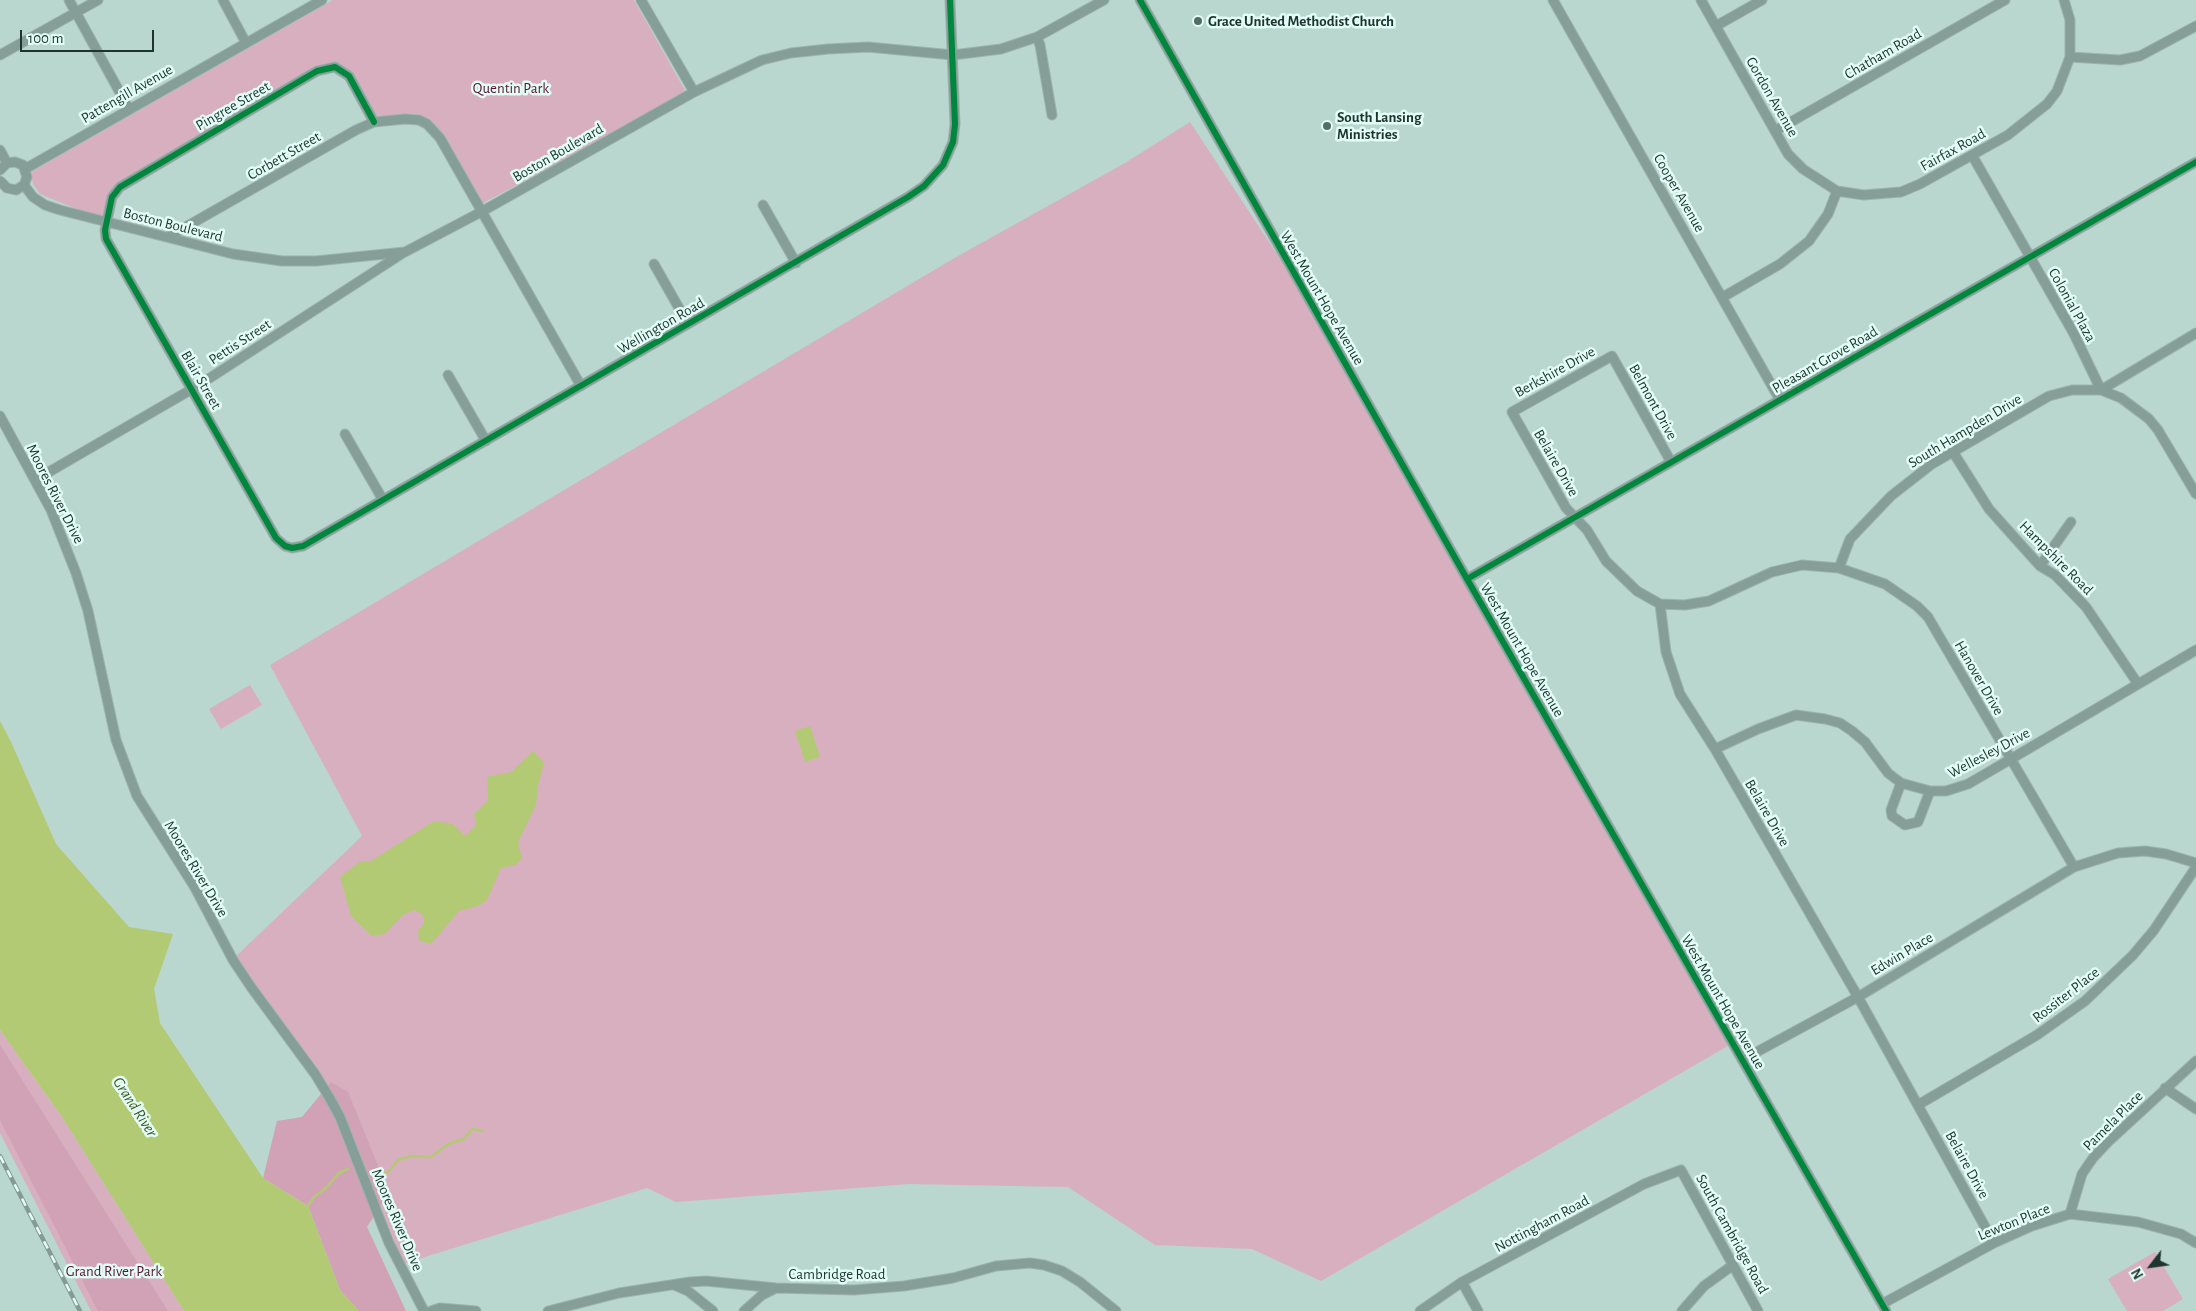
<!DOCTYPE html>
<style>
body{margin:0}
#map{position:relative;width:2196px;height:1311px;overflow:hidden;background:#b9d6cf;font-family:"Alegreya Sans",sans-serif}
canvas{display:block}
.north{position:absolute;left:2126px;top:1241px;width:50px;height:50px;-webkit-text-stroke:4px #e2fdf6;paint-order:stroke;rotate:240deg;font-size:14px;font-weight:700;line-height:20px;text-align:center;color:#1e342f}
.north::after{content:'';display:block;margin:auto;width:18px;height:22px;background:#1e342f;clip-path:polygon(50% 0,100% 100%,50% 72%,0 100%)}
.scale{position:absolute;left:20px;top:30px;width:134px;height:22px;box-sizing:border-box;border:2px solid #1e342f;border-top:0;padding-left:6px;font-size:15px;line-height:18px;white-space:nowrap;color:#1e342f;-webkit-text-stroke:4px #e2fdf6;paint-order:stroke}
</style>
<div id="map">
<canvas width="2196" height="1311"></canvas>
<div class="north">N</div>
<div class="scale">100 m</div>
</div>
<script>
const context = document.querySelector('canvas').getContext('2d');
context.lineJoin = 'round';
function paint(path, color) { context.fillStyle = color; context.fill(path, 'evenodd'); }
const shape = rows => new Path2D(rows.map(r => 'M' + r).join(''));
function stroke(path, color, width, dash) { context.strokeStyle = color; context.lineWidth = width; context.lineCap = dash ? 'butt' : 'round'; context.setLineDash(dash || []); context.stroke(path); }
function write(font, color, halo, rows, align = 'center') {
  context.font = font + ' "Alegreya Sans",sans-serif'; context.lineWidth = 5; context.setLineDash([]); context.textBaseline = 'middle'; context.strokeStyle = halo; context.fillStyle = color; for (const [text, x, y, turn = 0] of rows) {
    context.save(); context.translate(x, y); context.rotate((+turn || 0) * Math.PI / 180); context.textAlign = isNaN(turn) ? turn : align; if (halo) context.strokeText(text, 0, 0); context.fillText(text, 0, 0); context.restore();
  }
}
paint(shape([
 [333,0,634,0,687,94,483,203,439,139,420,118,393,115,372,122,346,74,324,70,124,185,113,198,106,221,40,194,33,184,31,172],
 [1190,122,1319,318,1733,1043,1321,1281,1252,1249,1155,1245,1068,1187,909,1184,676,1202,647,1188,396,1266,336,1108,230,962,362,836,270,665,951,260,1125,163],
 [250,685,262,705,221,729,209,709],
 [0,1030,62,1117,184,1311,91,1311,0,1133],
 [2155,1252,2183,1299,2163,1311,2127,1311,2108,1279]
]), '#d8afbf');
paint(shape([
 [0,1045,168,1311,98,1311,0,1120],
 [331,1082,348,1092,383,1178,388,1194,367,1227,406,1311,359,1311,340,1290,308,1206,263,1178,277,1121,302,1117]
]), '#d1a1b5');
paint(shape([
 [0,721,11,742,56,844,129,927,173,934,154,989,160,1023,263,1178,308,1206,340,1290,359,1311,184,1311,62,1117,0,1030],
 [810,726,820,757,805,762,795,731],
 [533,751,544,762,538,786,536,805,518,842,522,859,515,865,501,868,487,900,478,906,459,911,431,944,419,941,418,931,424,923,423,915,415,910,403,915,385,934,372,936,351,916,340,877,361,861,371,861,434,821,453,824,465,836,476,825,474,814,488,801,487,777,511,772]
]), '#b3ca75');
stroke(shape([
 [374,1171,381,1175,389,1171,398,1160,411,1156,431,1157,448,1144,464,1139,472,1129,483,1131],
 [306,1208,315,1196,325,1189,339,1173,348,1169]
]), '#b3ca75', 2.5);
const minor = shape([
 [69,0,129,109],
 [223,0,246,43],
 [641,0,694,92],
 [1140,0,1467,579,1886,1311],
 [1553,0,1780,400],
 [1701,0,1788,154,1803,169,1837,191,1864,195,1901,192,1920,184,2008,135,2047,104,2057,91,2070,57,2070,20,2064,0],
 [1716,26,1762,0],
 [1037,37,1040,45,1052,115],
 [0,55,98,0],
 [2070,57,2120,60,2140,56,2196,26],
 [374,122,349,76,335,67,317,71,120,187,112,197,105,230,106,239,276,538,285,546,292,548,303,546,908,197,924,186,943,165,953,142,955,124,950,0],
 [1775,131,2005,0],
 [0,150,7,163],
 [1972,155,2074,334,2101,390,2121,398,2149,419,2158,430,2196,494],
 [25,169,322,0],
 [0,170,7,163,15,162,23,165,27,177,24,185,16,190,7,188,0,181],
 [24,185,33,197,45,205,60,210,233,254,282,261,316,261,405,252,481,212,694,92,762,60,791,53,828,49,868,47,953,55,1001,49,1037,37,1104,0],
 [763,205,796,263],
 [168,237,356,130,374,122,405,119,419,120,427,124,440,138,581,386],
 [654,264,688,324],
 [1723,297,1780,264,1809,241,1828,214,1837,191],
 [448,375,486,441],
 [0,416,51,510,76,573,88,611,116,740,137,796,194,886,233,960,251,987,315,1074,329,1097,340,1117,389,1243,424,1311],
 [345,434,383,500],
 [1953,452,1989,509,2040,566,2055,575,2086,607,2138,684],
 [1671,462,1612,356,1512,412,1566,508,1587,530,1606,561,1637,591,1660,604,1666,652,1680,694,1715,749,1858,997,1994,1243],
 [35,480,199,385,403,253],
 [2040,566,2071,522],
 [1839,568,1850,539,1891,496,1932,464,2049,396,2072,390,2101,390,2196,333],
 [1467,579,2196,162],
 [1660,604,1685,605,1709,601,1772,572,1802,565,1839,568,1885,584,1917,606,1928,617,2074,867],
 [1715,749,1758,729,1796,715,1825,719,1840,723,1852,731,1865,742,1888,773,1901,783,1930,791,1946,791,1968,784,2011,759,2196,650],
 [1901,783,1891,810,1892,816,1905,825,1918,822,1930,791],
 [1742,1060,1858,997,2074,867,2118,853,2145,851,2166,854,2196,863],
 [2165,1088,2196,1109],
 [1918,1105,2037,1035,2085,1001,2133,955,2154,930,2196,867],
 [2070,1214,2082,1174,2093,1158,2108,1142,2196,1061],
 [1462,1282,1478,1311],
 [674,1285,688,1291,713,1311],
 [1882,1304,1994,1243,2032,1226,2070,1214,2138,1222,2181,1234,2196,1243],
 [431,1311,440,1308,476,1311],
 [548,1311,619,1293,690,1282,706,1281,776,1288,854,1290,904,1286,953,1278,996,1266,1030,1263,1044,1265,1062,1271,1080,1282,1116,1311],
 [744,1311,762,1295,776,1288],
 [1420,1311,1462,1282,1644,1184,1681,1170,1758,1311],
 [1682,1311,1704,1286,1733,1265]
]);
stroke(minor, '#9cb3ad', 11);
stroke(minor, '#869e98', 9);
const rail = shape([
 [0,1156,80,1311]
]);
stroke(rail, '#859a96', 4.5);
stroke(rail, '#e2fdf6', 2.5, [8]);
stroke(shape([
 [1140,0,1467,579,1886,1311],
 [374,122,349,76,335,67,317,71,120,187,112,197,105,230,106,239,276,538,285,546,292,548,303,546,908,197,924,186,943,165,953,142,955,124,950,0],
 [1467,579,2196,162]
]), '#00873e', 6);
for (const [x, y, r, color] of [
 [1198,21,5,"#546d67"],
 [1327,126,5,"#546d67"]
]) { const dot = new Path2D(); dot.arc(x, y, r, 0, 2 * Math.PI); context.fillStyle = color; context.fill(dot); stroke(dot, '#e2fdf6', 2); }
write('bold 15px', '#1e342f', '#e2fdf6', [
 ["Grace United Methodist Church",1208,21],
 ["South Lansing",1337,117],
 ["Ministries",1337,134]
], 'left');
write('15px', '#1e342f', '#e2fdf6', [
 ["Chatham Road",1883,54,-30],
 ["Pattengill Avenue",127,94,-30],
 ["Gordon Avenue",1772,97,60],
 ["Pingree Street",233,106,-30],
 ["Fairfax Road",1953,150,-29],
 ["Boston Boulevard",558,153,-30],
 ["Corbett Street",284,156,-30],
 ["Cooper Avenue",1679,193,60],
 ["Boston Boulevard",173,225,14],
 ["West Mount Hope Avenue",1322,298,60],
 ["Colonial Plaza",2072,305,61],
 ["Wellington Road",661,326,-30],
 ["Pettis Street",240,342,-33],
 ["Pleasant Grove Road",1825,360,-30],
 ["Berkshire Drive",1555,372,-29],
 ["Blair Street",201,380,60],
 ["Belmont Drive",1653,402,61],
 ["South Hampden Drive",1965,431,-31],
 ["Belaire Drive",1556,463,60],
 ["Moores River Drive",55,494,63],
 ["Hampshire Road",2056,558,45],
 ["West Mount Hope Avenue",1522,650,60],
 ["Hanover Drive",1979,678,60],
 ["Wellesley Drive",1989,753,-28],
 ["Belaire Drive",1767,813,60],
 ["Moores River Drive",196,869,59],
 ["Edwin Place",1902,954,-31],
 ["Rossiter Place",2066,995,-38],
 ["West Mount Hope Avenue",1723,1002,60],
 ["Pamela Place",2113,1121,-45],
 ["Belaire Drive",1967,1165,61],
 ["Moores River Drive",397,1220,67],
 ["Lewton Place",2014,1222,-22],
 ["Nottingham Road",1542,1224,-28],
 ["South Cambridge Road",1732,1234,61],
 ["Cambridge Road",837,1274]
]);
write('15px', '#5b1534', '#e2fdf6', [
 ["Quentin Park",511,88],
 ["Grand River Park",114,1271]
]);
write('italic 16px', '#4d5627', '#e2fdf6', [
 ["Grand River",135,1107,57]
]);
</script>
